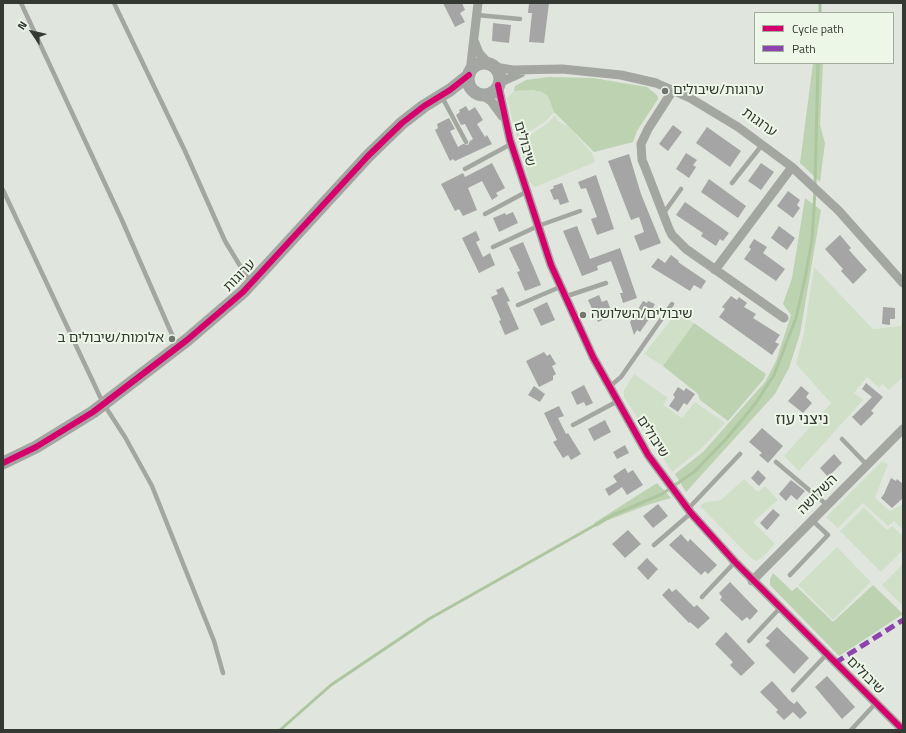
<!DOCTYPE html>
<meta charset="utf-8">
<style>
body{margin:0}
#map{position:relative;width:906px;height:733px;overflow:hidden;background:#e0e6de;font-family:"Titillium Web",sans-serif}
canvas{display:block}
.frame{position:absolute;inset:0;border:4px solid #353933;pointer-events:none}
.legend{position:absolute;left:754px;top:12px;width:140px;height:52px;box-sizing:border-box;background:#edf7e7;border:1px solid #a3ab9f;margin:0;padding:5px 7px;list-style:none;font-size:12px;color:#353933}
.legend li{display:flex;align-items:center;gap:8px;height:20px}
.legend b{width:20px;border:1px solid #a3ab9f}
.north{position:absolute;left:12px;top:12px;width:40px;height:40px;-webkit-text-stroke:3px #edf7e7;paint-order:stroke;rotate:304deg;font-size:11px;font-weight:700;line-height:16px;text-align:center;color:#353933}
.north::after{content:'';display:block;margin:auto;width:14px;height:18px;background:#353933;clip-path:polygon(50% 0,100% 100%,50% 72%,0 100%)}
</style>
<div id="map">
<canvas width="906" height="733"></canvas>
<div class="frame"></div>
<ul class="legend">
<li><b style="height:5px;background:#d6006c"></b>Cycle path</li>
<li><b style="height:5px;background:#8e44ad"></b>Path</li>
</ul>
<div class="north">N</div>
</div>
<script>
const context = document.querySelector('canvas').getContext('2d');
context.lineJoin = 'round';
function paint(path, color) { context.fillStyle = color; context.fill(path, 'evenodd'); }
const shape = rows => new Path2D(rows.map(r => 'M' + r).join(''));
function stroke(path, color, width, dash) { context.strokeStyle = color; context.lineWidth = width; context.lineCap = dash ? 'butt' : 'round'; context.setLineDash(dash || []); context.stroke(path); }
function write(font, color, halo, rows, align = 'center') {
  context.font = font + ' "Titillium Web","Noto Sans Hebrew",sans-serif'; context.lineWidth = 4; context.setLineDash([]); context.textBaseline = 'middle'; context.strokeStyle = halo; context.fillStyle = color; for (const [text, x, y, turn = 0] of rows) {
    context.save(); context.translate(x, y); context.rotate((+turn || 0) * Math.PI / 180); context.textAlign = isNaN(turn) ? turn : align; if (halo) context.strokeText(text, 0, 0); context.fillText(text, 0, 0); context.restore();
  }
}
paint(shape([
 [532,90,542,92,548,96,554,112,546,121,517,140,507,98,514,91],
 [555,115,558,121,569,127,592,153,595,162,535,187,529,182,519,143,549,122],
 [814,267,873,329,901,326,903,311,903,377,889,390,882,384,879,388,867,377,854,393,863,400,799,471,784,456,831,403,796,364,804,333],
 [677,312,694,323,663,366,644,354],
 [634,374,668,398,663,405,682,418,695,402,725,423,701,449,672,472,624,397,624,390],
 [882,461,888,464,875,498,890,511,903,504,903,530,894,521,888,526,863,503,838,528,826,517],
 [744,479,758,492,765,486,778,500,753,522,775,544,762,558,756,561,751,558,700,506,705,502,721,500],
 [864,507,887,530,892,526,903,536,903,550,881,572,840,531],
 [837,547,871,582,833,620,798,585],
 [903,564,903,606,882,585]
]), '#d0e0c8');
paint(shape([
 [813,63,823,63,820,125,825,143,820,182,800,163],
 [549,77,593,78,647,87,658,96,658,99,637,131,633,142,594,152,554,112,548,96,542,92,532,90,514,91,515,86,526,80],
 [805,198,821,210,800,334,789,368,775,394,686,492,675,474,703,452,765,382,776,361,791,315,783,304,792,278],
 [694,323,766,374,763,380,728,421,700,400,698,394,663,366],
 [657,483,671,498,647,505,606,521,597,527,594,523],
 [773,573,792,591,797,587,833,622,873,585,903,614,839,656,770,585,770,579]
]), '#bdd2b1');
stroke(shape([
 [820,13,820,3],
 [815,185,818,63],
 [280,730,331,685,429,619,613,515,662,494,694,472,727,438,755,404,774,375,796,318,805,278,812,240,815,191]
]), '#adc69f', 3);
paint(shape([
 [443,3,462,3,465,10,460,13,465,22,455,27],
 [529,3,549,3,544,43,529,42,532,13,528,13],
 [493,23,511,25,509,43,492,41],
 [466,106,469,111,475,107,483,120,477,124,485,137,487,135,492,144,455,161,453,159,450,161,435,130,438,128,437,124,449,118,455,129,450,131,458,147,463,144,468,145,470,141,473,139,465,124,461,125,456,115,460,112,459,110],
 [673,125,682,132,668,151,659,144],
 [707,127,741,151,730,167,696,143],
 [686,153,697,160,693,165,696,167,689,178,676,169],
 [629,154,641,194,661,243,640,251,634,236,644,232,639,217,631,220,608,161],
 [492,163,505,188,496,193,498,196,492,200,482,181,468,188,477,210,463,216,459,209,455,211,441,184,463,173,465,177],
 [761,163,774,172,761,190,748,181],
 [596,175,614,229,597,235,591,219,597,217,586,188,581,189,578,182],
 [709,179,746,206,738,218,701,192],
 [562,183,569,202,560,205,558,199,554,200,550,190,554,188,553,186],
 [788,191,800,200,797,205,800,208,793,218,777,206],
 [685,202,729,233,723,241,720,239,716,246,701,236,703,233,676,215],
 [513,212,518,223,499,232,493,218,505,213,506,215],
 [577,226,590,259,620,248,637,298,623,303,620,293,623,293,611,261,597,266,598,270,582,276,563,231],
 [779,226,795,238,787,250,771,238],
 [476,231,480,240,476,242,483,257,490,253,495,265,479,273,462,238],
 [840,235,851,248,849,250,867,270,853,284,841,271,843,269,825,249],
 [754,239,767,247,763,253,785,269,776,281,744,259,751,249,749,247],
 [523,242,541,285,525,291,517,272,520,271,509,248],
 [671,255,679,261,678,262,706,281,701,289,694,285,690,291,651,267,658,258,665,263],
 [503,287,510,301,507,302,519,329,505,335,499,321,501,320,491,297,498,294,496,290],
 [599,295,602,302,607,300,613,315,598,322,588,300],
 [731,296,737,300,739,297,747,303,744,307,756,314,753,318,780,335,775,342,779,344,772,355,719,317,725,309,722,307],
 [643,301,647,303,648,301,655,304,653,308,656,309,640,332,637,330,634,335,630,322],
 [547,302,555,320,541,326,533,309],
 [883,307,895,308,895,319,890,319,890,325,882,324],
 [544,352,547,356,550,354,556,364,552,366,556,374,553,376,553,380,539,387,526,361],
 [866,383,883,397,871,411,874,413,861,426,852,417,872,397,862,389],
 [584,385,593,403,586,406,584,402,577,405,571,392],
 [534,386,545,394,540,402,528,395],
 [801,386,809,393,806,397,812,403,803,413,788,401],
 [678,387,684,391,686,388,695,394,687,405,684,403,678,412,669,406,675,397,673,395],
 [559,406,564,416,558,418,566,434,568,433,581,454,571,460,568,455,563,458,553,442,557,440,544,413],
 [605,420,611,432,594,441,588,429],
 [762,428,783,446,768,463,759,455,762,453,749,442],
 [625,445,629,453,617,459,613,452],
 [834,454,842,463,828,477,820,468],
 [625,468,628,473,633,470,643,485,627,495,622,487,609,496,605,489,617,482,613,476],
 [758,470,766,478,759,486,751,478],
 [891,478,896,481,897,479,903,484,903,498,892,508,881,498,884,494],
 [791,480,805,491,797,500,791,495,786,501,779,494],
 [658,504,668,516,653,528,643,516],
 [773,509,780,515,767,530,760,523],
 [628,530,641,544,625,558,612,544],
 [681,534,688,542,690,539,717,565,708,574,705,571,701,575,669,545],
 [647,558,658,569,648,580,637,568],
 [730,582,758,611,750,620,747,617,742,621,720,600,722,597,719,593],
 [669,588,672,592,676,589,694,607,697,605,710,618,698,629,690,622,689,623,662,595],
 [777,627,809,658,794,674,765,645,770,641,766,638],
 [726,632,755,663,741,676,730,665,733,662,715,644],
 [827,676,855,707,842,719,815,687],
 [772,681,789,700,794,704,797,701,807,713,800,719,793,712,784,720,776,712,778,710,760,692]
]), '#a4a5a4');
stroke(shape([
 [21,3,121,218,177,346],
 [114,3,185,151,225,241,250,282],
 [477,15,520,19],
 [442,97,466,142],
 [465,169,511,144],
 [732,183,762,145],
 [3,190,103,403,125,437,152,486,214,641,223,673],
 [485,214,526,192],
 [663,214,681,189],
 [493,247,538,226,580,211],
 [564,297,606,283],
 [518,305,560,287],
 [609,387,621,377,672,304],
 [573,425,616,402],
 [842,439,867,465],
 [776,462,827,505],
 [688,509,740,454],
 [654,545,691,513],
 [790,575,828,535,812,520],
 [702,597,735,562],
 [749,641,780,608],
 [793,690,827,654],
 [851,730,876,703]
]), '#a4a6a2', 4.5);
stroke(shape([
 [475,43,479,53,489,64],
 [494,67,513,70,562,69,621,75,656,83,690,98,738,127,792,167,839,211,903,283],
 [470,72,478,3],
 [499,83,521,73],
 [498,85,510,140,551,265,593,357,648,455,691,513,735,562,903,730],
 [673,90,648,129,641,144,642,160,645,167,669,229,672,235,686,249,784,318],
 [482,95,491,101,502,116],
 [715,270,792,167],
 [752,581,903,429]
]), '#a4a6a2', 9);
stroke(shape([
 '468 79a16 16 0 1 1 32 0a16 16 0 1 1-32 0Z',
 [3,463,36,447,93,412,187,340,243,292,368,156,402,123,424,106,450,90,469,75]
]), '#a3a6a2', 13);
stroke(shape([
 [835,663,903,620]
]), '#8e44ad', 5, [10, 5]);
stroke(shape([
 [498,85,510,140,551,265,593,357,648,455,691,513,735,562,903,730],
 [3,463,36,447,93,412,187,340,243,292,368,156,402,123,424,106,450,90,469,75]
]), '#d6006c', 6);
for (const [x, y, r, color] of [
 [665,91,4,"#71766f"],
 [583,315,4,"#71766f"],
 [172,339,4,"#71766f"]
]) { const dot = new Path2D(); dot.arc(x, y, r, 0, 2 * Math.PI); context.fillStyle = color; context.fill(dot); stroke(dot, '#edf7e7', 1.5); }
write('14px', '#353933', '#edf7e7', [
 ["ערוגות/שיבולים",673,91],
 ["שיבולים/השלושה",591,315],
 ["אלומות/שיבולים ב",164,339,"right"]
], 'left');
write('14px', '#353933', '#edf7e7', [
 ["ערוגות",759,123,36],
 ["שיבולים",524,144,74],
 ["ערוגות",240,276,-45],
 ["שיבולים",652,437,57],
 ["השלושה",818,495,-45],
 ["שיבולים",865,676,45]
]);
write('16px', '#353933', '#edf7e7', [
 ["ניצני עוז",802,420]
]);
</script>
